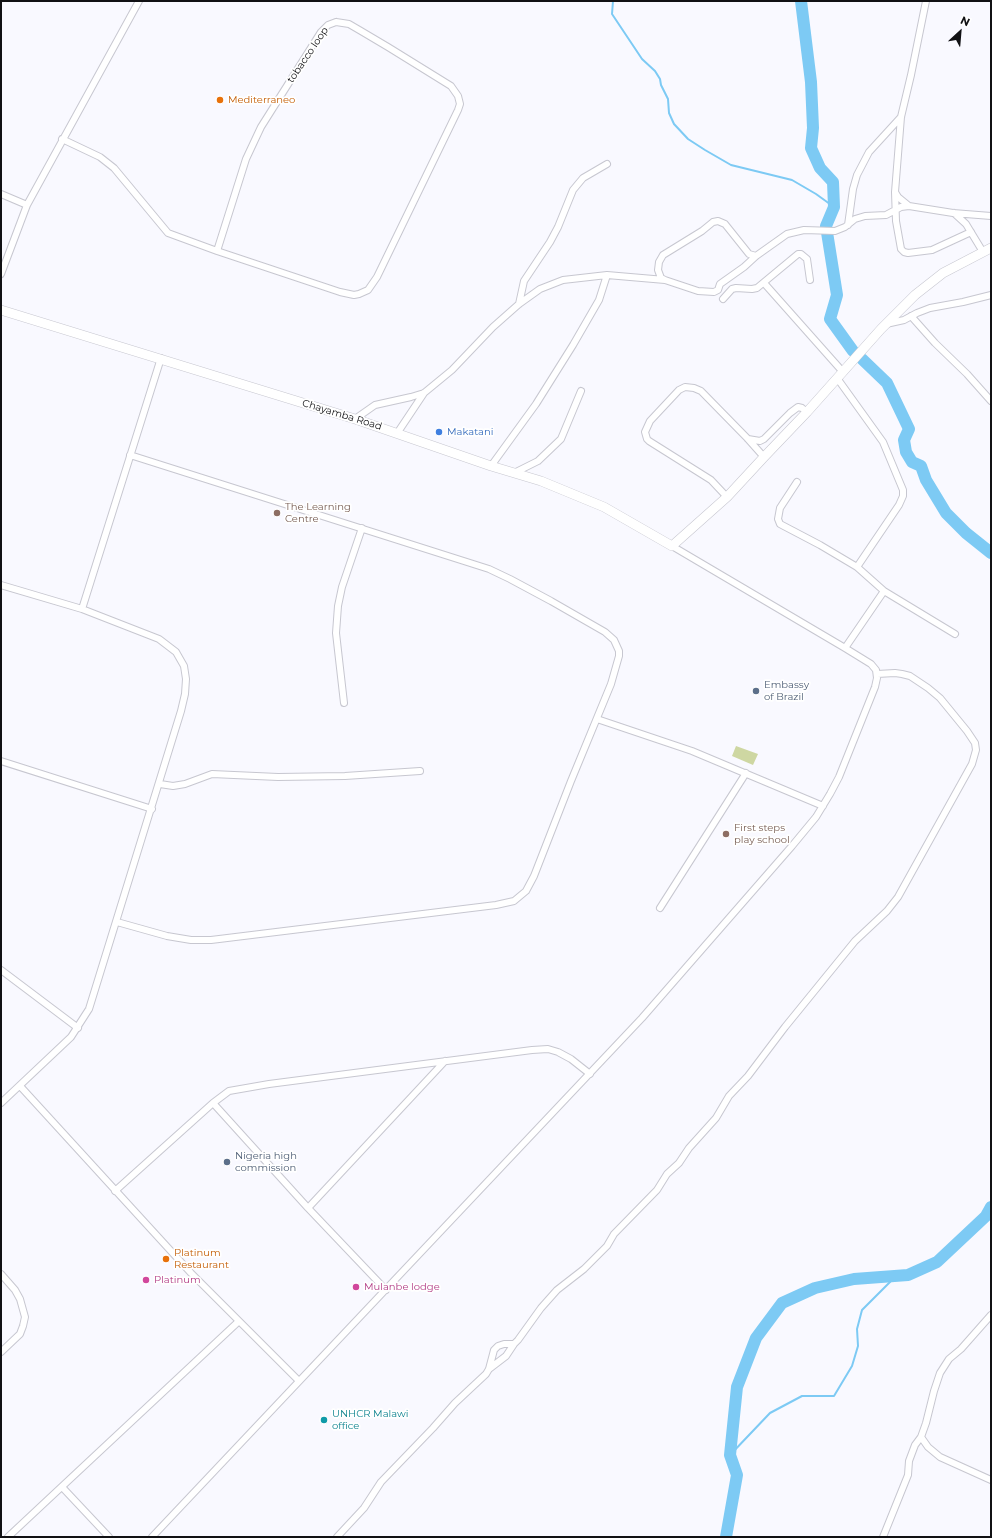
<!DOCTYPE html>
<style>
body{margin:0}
#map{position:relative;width:992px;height:1538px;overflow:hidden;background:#f9f9ff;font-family:Montserrat,sans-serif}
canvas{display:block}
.frame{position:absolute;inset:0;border:2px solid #111114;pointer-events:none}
.north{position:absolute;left:940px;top:12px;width:40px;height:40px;-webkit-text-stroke:3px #fff;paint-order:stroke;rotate:26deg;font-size:11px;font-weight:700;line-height:16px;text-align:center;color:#111114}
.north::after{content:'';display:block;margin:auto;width:14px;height:18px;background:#111114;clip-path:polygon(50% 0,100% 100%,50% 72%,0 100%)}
</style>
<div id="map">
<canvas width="992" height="1538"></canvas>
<div class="frame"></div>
<div class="north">N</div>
</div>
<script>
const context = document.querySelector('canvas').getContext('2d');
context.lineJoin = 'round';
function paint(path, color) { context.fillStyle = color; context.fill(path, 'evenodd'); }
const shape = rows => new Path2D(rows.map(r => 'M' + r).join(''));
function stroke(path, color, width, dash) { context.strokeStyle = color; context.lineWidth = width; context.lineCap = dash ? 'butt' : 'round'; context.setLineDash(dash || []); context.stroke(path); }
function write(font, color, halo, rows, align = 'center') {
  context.font = font + ' Montserrat,sans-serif'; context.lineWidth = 3.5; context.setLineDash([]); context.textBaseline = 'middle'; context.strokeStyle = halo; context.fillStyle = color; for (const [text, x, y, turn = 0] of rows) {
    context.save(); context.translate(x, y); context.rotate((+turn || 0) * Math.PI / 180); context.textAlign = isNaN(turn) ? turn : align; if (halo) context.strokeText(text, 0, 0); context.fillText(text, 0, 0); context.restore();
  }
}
paint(shape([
 [736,746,758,754,753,765,732,756]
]), '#ced7a2');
stroke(shape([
 [613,1,612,14,642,59,655,71,660,79,661,85,668,99,669,113,674,124,688,139,705,150,731,165,792,180,816,194,834,207],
 [730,1455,770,1413,802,1396,834,1396,852,1366,858,1346,857,1329,862,1310,896,1276]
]), '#7dcaf4', 2);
stroke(shape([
 [801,1,811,82,813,128,811,148,820,168,833,182,834,207,826,226,837,295,830,319,853,351],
 [862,359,887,383,909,429,904,440,906,452,912,462,921,466,926,480,946,513,966,533,991,553],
 [726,1537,737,1475,730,1455,737,1387,756,1338,782,1303,815,1288,854,1279,908,1275,937,1262,986,1216,991,1207]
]), '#7dcaf4', 12);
const street = shape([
 [926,1,911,75,901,117,895,192,898,197,909,206,953,213,991,216],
 [336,22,349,24,361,31,388,47,451,86,458,96,460,104,458,110,377,277,368,290,359,294,354,295,340,292,217,251,246,159,261,127,321,32,328,25,336,22],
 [62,139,100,157,114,168,168,233,217,251],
 [895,192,896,221,901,249,904,252,908,253,932,250,971,232],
 [1,194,27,205],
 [954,213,966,224,983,252],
 [848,225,853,189,857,175,869,152,901,117],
 [1,274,27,205,139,1],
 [665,280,661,278,658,270,659,262,663,255,702,231,713,222,718,221,725,224,749,254,756,256],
 [764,283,843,372],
 [723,299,732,289,736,288,752,289,757,288,798,254,801,254,807,259,810,280],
 [519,304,524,281,550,242,558,227,573,190,583,178,607,164],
 [911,316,935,343,967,374,991,401],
 [886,324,904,320,917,313,930,308,963,302,991,295],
 [837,378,883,442,903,490,903,496,899,505,857,567],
 [355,419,375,405,411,397,424,393,452,370,493,327,519,304,540,289,563,280,607,275,665,280,698,291,714,292,718,290,720,284,744,267,756,256,787,234,804,230,835,231,845,227,855,219,865,216,886,215,901,207,909,206],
 [398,432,424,393],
 [748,439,760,441,764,439,790,413,798,407,802,408,807,412],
 [491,466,536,404,573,345,599,300,607,275],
 [514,473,538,461,561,439,581,391],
 [797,482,780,508,778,519,780,524,820,545,857,567,884,591,955,634],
 [727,497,711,480,649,441,647,439,645,432,650,421,679,390,685,387,694,388,701,391,748,439,764,457],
 [1,585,82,609,159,639,176,652,184,666,186,679,185,694,181,711,89,1009,71,1037,1,1103],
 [82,609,161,358],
 [845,648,884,591],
 [344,703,336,633,338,606,342,587,362,528],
 [597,719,692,751,823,806],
 [1,761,152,809],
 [160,784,173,786,185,784,212,774,278,777,345,776,420,771],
 [660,908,746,773],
 [117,922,167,936,191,940,211,940,496,905,514,901,526,891,534,876,571,781,611,684,619,656,619,651,614,640,605,632,551,601,510,579,489,569,130,455],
 [1,970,78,1028],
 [20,1086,191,1273,299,1381],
 [213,1103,308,1208,386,1290],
 [115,1191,213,1103,229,1091,269,1084,532,1050,548,1049,558,1052,571,1059,590,1074],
 [308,1208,445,1061],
 [1,1274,15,1290,20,1299,25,1317,23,1326,20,1334,1,1352],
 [489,1369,506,1356,514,1344],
 [921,1437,928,1447,940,1457,991,1480],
 [62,1487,109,1537],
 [8,1537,238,1322],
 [152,1537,642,1018,792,846,816,817,830,794,839,777,875,687,877,678,876,670,871,664,845,648,672,546],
 [337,1537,364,1508,381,1482,433,1428,455,1403,486,1374,489,1369,494,1350,498,1346,504,1344,514,1344,518,1340,541,1308,557,1290,584,1269,607,1246,614,1234,657,1190,667,1174,679,1163,689,1148,716,1118,729,1096,748,1076,785,1027,855,941,887,911,898,897,972,764,976,750,975,743,967,731,940,698,928,688,910,676,902,674,895,673,877,674],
 [883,1537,908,1475,909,1461,915,1445,921,1437,926,1423,934,1391,940,1373,949,1359,961,1349,991,1315]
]);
const secondary = shape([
 [1,310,355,419,491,466,541,481,604,507,672,546,727,497,764,457,807,412,881,329,915,295,943,273,991,248]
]);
stroke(street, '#c7c7d0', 8);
stroke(secondary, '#c7c7d0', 10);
stroke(street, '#fff', 6);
stroke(secondary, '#fff', 9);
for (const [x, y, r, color] of [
 [220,100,4,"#e8710a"],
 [439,432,4,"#3f7fe0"],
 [277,513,4,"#8d6e63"],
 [756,691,4,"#5c6f8a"],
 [726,834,4,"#8d6e63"],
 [227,1162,4,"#5c6f8a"],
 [166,1259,4,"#e8710a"],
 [146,1280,4,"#d1479c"],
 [356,1287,4,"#d1479c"],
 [324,1420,4,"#0f9aa8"]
]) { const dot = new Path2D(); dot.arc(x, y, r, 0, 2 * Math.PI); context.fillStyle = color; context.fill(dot); stroke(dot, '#fff', 1.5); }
write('10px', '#111114', '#fff', [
 ["tobacco loop",308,55,-56],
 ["Chayamba Road",342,415,17]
]);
write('10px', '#c56008', '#fff', [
 ["Mediterraneo",228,100],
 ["Platinum",174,1253],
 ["Restaurant",174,1265]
], 'left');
write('10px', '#366cbe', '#fff', [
 ["Makatani",447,432]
], 'left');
write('10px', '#785e54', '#fff', [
 ["The Learning",285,507],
 ["Centre",285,519],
 ["First steps",734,828],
 ["play school",734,840]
], 'left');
write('10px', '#4e5e75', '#fff', [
 ["Embassy",764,685],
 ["of Brazil",764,697],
 ["Nigeria high",235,1156],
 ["commission",235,1168]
], 'left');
write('10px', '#b23c85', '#fff', [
 ["Platinum",154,1280],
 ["Mulanbe lodge",364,1287]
], 'left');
write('10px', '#0d838f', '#fff', [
 ["UNHCR Malawi",332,1414],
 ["office",332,1426]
], 'left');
</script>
